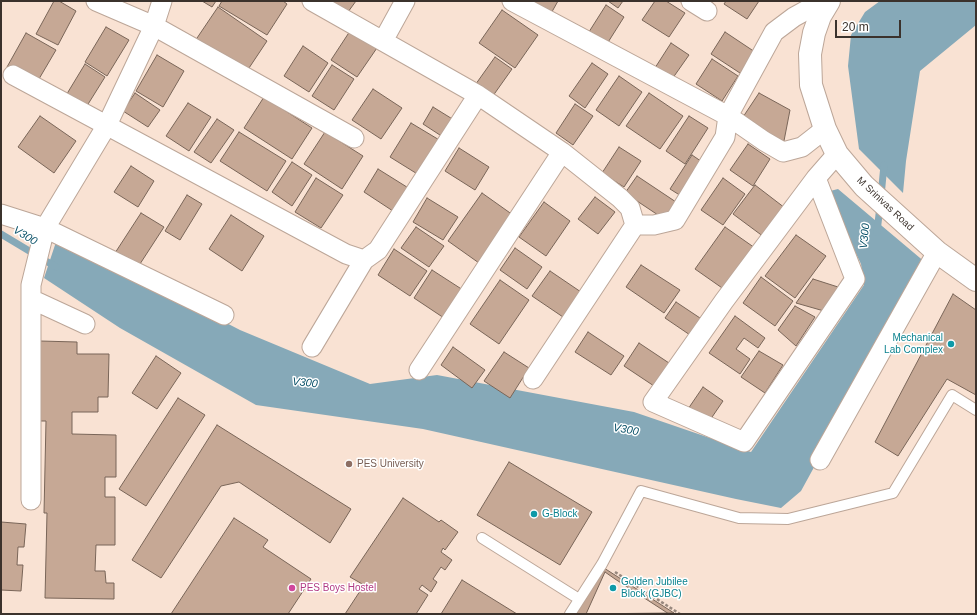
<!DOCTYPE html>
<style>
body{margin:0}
#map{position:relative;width:977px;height:615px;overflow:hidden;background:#f9e2d3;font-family:Arial,sans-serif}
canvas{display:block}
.frame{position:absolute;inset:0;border:2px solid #3b322c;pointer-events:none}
.scale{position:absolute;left:835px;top:20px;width:66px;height:18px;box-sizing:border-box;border:2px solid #3b322c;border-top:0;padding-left:5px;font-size:12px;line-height:14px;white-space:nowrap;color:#3b322c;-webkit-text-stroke:3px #fff;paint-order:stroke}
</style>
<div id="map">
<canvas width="977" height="615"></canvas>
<div class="frame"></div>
<div class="scale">20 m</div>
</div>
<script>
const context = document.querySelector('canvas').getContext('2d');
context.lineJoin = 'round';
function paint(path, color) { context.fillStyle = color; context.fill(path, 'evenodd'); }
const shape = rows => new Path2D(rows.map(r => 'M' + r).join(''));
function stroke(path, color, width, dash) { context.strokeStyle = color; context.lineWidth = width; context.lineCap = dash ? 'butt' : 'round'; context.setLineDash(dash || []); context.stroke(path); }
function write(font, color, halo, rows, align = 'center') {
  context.font = font + ' Arial,sans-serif'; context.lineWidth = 3; context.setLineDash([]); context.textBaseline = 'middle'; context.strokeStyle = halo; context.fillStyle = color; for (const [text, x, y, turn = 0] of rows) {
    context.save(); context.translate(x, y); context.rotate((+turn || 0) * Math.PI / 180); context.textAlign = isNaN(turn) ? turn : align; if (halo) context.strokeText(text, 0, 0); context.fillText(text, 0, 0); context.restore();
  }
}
paint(shape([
 [880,1,976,1,976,25,920,71,906,161,903,193,859,149,848,66,851,35,865,12],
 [838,189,926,263,801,491,781,508,736,499,423,429,256,405,120,328,44,278,58,236,240,330,370,384,437,375,634,412,751,452,864,285,861,264,826,192]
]), '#86a9b8');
stroke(shape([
 [881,196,884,165],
 [877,232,880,206],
 [1,234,56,267]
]), '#86a9b8', 7);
const building = shape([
 [54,1,59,1,76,11,58,45,36,34,54,1],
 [202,1,216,1,212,7,202,1],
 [222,1,283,1,287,4,267,35,219,6,222,1],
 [332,1,356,1,348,12,332,1],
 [535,1,558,1,549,17,531,6,535,1],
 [608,1,623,1,618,8,608,1],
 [655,1,666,1,685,13,669,37,642,20,655,1],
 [726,1,759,1,747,19,724,4,726,1],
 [606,5,624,17,605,47,587,35,606,5],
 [218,7,267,41,245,74,195,41,218,7],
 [502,10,538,35,515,68,479,43,502,10],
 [106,27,129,40,107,76,85,62,106,27],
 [352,28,379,45,357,77,331,60,352,28],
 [725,32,758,54,743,75,711,54,725,32],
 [26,33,56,50,36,84,7,67,26,33],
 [671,43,689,55,670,82,653,71,671,43],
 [303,46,328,63,309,92,284,76,303,46],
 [157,55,184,71,163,107,136,91,157,55],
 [495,57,512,69,490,100,473,88,495,57],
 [712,59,738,76,722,101,696,84,712,59],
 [592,63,608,74,585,108,569,96,592,63],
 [85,64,105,77,85,109,65,97,85,64],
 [332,65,354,79,334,110,312,96,332,65],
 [619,76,642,92,619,126,596,110,619,76],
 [373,89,402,108,381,139,352,120,373,89],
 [135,93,160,110,148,127,123,111,135,93],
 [649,93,683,116,660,149,626,126,649,93],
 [759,93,790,110,783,146,741,120,759,93],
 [264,97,312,128,292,159,244,128,264,97],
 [188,103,211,117,189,151,166,136,188,103],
 [575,104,593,116,573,145,556,133,575,104],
 [433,107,454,120,443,137,423,124,433,107],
 [40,116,76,141,54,173,18,147,40,116],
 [689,116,708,128,685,164,666,151,689,116],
 [217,119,234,130,211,163,194,152,217,119],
 [411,123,441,141,419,175,390,157,411,123],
 [239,132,286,161,267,191,220,161,239,132],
 [325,132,363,156,342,189,304,164,325,132],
 [748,144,770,159,753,186,730,170,748,144],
 [619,147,641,161,624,187,602,173,619,147],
 [459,148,489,167,475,190,445,171,459,148],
 [692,155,708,166,686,199,670,189,692,155],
 [292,162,312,175,292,206,272,192,292,162],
 [131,166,154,181,138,207,114,192,131,166],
 [378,169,410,189,396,213,364,192,378,169],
 [637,176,679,204,667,221,625,193,637,176],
 [316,178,343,195,321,228,295,212,316,178],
 [723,178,745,194,723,225,701,210,723,178],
 [755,185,785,208,764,237,733,214,755,185],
 [482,193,513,215,479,263,448,241,482,193],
 [187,195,202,204,180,240,165,231,187,195],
 [595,197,615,212,598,234,578,219,595,197],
 [427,198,458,217,443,240,413,222,427,198],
 [544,202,570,221,546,256,519,237,544,202],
 [141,213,164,227,138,267,115,253,141,213],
 [231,215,264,236,242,271,209,249,231,215],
 [416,227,444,246,429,267,401,248,416,227],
 [725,227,755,248,725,290,695,269,725,227],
 [796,235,826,256,795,298,765,276,796,235],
 [515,248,542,267,527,289,500,270,515,248],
 [394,249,427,271,410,296,378,275,394,249],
 [641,265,680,290,664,313,626,287,641,265],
 [432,270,463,290,444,318,414,298,432,270],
 [550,271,581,292,563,317,532,296,550,271],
 [761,277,793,301,775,326,743,303,761,277],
 [813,279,838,287,824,311,796,303,813,279],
 [500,280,529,300,499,344,470,324,500,280],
 [953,294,976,310,976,395,947,379,898,456,875,442,953,294],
 [676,302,703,320,693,337,665,318,676,302],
 [795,306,815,317,796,346,778,330,795,306],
 [735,316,765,338,758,348,744,338,736,349,750,359,740,374,709,353,735,316],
 [588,332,624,356,611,375,575,352,588,332],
 [40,341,77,342,77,354,109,354,108,397,98,397,98,412,72,412,72,434,116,435,116,477,105,477,105,497,115,497,115,545,96,545,95,571,105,571,106,583,114,583,114,599,45,598,47,513,44,513,46,421,38,421,40,341],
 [639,343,672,365,657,388,624,366,639,343],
 [453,347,485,370,472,388,441,365,453,347],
 [759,351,783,365,765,393,741,377,759,351],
 [504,352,529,368,510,398,484,381,504,352],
 [156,356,181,373,157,409,132,393,156,356],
 [703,387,723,401,708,423,688,409,703,387],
 [178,398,205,415,146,506,119,489,178,398],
 [217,425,351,509,330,543,239,482,221,486,161,578,132,560,217,425],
 [509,462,592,512,560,565,477,515,509,462],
 [403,498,439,522,441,520,458,532,445,550,443,548,441,552,452,560,445,570,441,567,433,579,437,582,431,592,422,585,419,589,428,595,416,614,345,614,364,585,350,577,403,498],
 [234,518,268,540,263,547,311,579,288,614,171,614,234,518],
 [1,522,26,524,24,547,18,547,17,565,23,565,21,591,1,590,1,522],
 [604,568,674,613,576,614,604,568],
 [605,572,615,579,669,614,586,614,605,572],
 [462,580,517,614,441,614,462,580]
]);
paint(building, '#c6a895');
stroke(building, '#796558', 1);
const lane = shape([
 [482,538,579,599],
 [570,614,602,564,641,491,739,518,788,519,893,493,952,395,976,410]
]);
const street = shape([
 [96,1,154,26,354,138],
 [312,1,478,95,562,152,620,198,630,208,635,225,533,379],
 [512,1,728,116,764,141,783,152,802,147,825,129],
 [691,1,707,11],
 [383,41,405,1],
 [13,75,346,254,364,260,378,250,478,95],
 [816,178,855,279,744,442,653,402,724,301,816,178,837,154],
 [1,214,45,228,224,315],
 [635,225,654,225,675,220,725,137,728,116,774,32,794,17,814,6],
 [31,299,85,324],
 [312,347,364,260],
 [419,370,562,152],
 [820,460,937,252],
 [31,500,31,285,45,228,107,125,154,26,162,1]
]);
const secondary = shape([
 [829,1,820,16,814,33,810,54,811,85,825,129,837,154,864,186,937,252,976,280]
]);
stroke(lane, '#bca698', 12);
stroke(street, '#bca698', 21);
stroke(secondary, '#bca698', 24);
stroke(shape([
 [615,572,680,614]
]), '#98887e', 2.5, [3, 2]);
stroke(lane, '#fff', 10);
stroke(street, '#fff', 19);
stroke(secondary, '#fff', 22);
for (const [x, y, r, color] of [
 [951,344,4,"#0f9aa8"],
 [349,464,4,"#8d6e63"],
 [534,514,4,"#0f9aa8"],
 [292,588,4,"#d1479c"],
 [613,588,4,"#0f9aa8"]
]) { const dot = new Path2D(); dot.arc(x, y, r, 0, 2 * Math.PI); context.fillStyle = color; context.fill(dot); stroke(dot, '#fff', 1.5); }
write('10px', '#3b322c', '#fff', [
 ["M Srinivas Road",885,204,43]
]);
write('10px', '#0d838f', '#fff', [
 ["Mechanical",943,338,"right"],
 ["Lab Complex",943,350,"right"],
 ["G-Block",542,514],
 ["Golden Jubilee",621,582],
 ["Block (GJBC)",621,594]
], 'left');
write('10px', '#785e54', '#fff', [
 ["PES University",357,464]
], 'left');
write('10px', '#b23c85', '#fff', [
 ["PES Boys Hostel",300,588]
], 'left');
write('italic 11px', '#095168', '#fff', [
 ["V300",25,236,31],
 ["V300",865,236,-84],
 ["V300",305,383,6],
 ["V300",626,430,10]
]);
</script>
